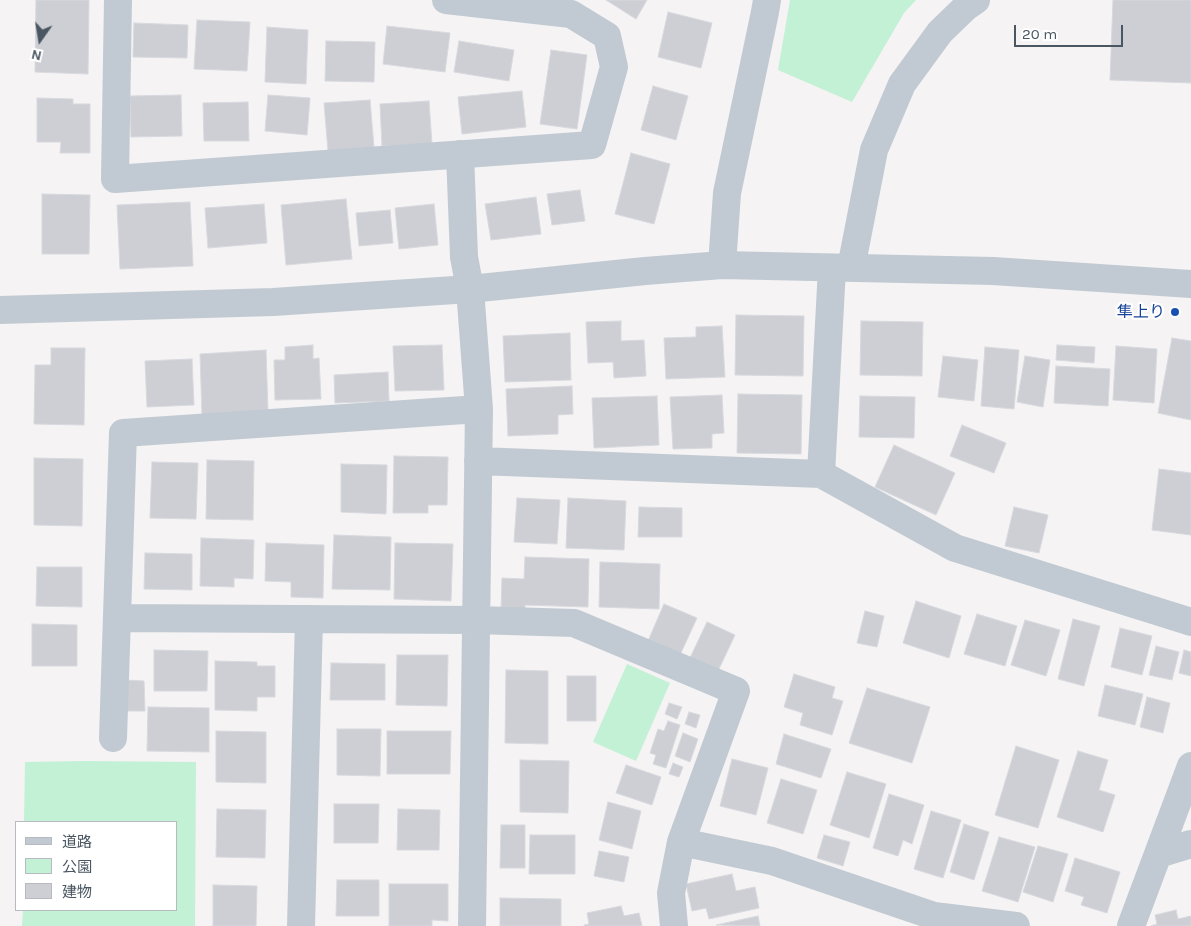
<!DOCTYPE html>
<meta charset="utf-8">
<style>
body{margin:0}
#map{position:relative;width:1191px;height:926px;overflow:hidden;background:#f5f3f3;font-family:Karla,"Noto Sans JP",sans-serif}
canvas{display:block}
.legend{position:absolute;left:15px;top:821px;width:162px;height:90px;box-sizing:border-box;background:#fff;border:1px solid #b7bbc0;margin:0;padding:6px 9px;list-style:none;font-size:15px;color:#4a5661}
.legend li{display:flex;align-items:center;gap:10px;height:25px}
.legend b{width:25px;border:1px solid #b7bbc0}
.north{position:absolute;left:15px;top:15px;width:50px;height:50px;-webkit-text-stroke:4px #fff;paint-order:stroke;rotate:193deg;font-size:14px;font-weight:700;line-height:20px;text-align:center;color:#4a5661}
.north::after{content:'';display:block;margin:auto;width:18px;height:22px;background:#4a5661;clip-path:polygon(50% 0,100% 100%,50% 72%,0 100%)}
.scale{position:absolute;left:1014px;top:25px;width:109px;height:22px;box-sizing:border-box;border:2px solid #4a5661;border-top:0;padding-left:6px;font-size:15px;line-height:18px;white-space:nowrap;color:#4a5661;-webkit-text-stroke:4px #fff;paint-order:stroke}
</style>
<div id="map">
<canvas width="1191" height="926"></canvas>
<ul class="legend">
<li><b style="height:6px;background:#c1cad2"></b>道路</li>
<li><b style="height:14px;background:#c3f1d5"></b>公園</li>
<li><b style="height:14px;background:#cdcfd5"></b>建物</li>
</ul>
<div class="north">N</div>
<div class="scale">20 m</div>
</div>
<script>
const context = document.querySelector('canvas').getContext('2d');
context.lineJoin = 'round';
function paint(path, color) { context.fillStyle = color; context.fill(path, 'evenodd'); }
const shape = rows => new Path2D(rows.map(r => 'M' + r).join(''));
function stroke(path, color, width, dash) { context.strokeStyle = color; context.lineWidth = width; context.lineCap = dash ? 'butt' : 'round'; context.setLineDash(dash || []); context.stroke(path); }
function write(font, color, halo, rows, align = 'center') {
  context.font = font + ' Karla,"Noto Sans JP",sans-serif'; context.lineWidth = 4.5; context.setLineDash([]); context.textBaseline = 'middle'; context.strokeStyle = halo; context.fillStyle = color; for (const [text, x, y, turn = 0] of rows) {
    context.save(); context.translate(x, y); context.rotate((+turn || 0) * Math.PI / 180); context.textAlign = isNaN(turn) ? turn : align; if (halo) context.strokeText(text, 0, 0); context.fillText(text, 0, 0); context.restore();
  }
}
paint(shape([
 [790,0,916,0,904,13,852,102,778,70],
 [627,664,670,683,636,761,593,742],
 [83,761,196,762,195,926,22,926,23,910,176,910,176,822,24,822,25,762]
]), '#c3f1d5');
const building = shape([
 [36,0,89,0,88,74,35,72,36,0],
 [606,0,647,0,636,19,606,0],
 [1113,0,1191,0,1191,83,1110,80,1113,0],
 [668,12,712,23,701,68,658,57,668,12],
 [197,20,250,22,247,71,194,69,197,20],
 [134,23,188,25,187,58,133,57,134,23],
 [387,26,450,33,445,72,383,64,387,26],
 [267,27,308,30,306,84,265,82,267,27],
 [326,41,375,42,374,82,325,81,326,41],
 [459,41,514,50,509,81,454,72,459,41],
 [551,50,587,55,577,129,540,124,551,50],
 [653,86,688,96,676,140,641,130,653,86],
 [522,91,526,127,462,134,458,97,522,91],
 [181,95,182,136,131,137,130,96,181,95],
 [268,95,310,98,307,135,265,131,268,95],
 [37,98,73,99,73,104,90,104,90,153,60,153,61,142,37,142,37,98],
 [370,100,374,147,328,151,324,103,370,100],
 [429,101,432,144,382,146,380,104,429,101],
 [248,102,249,141,204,141,203,103,248,102],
 [631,153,670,164,654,224,615,214,631,153],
 [580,190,585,221,552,225,547,194,580,190],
 [42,194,90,195,89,254,42,254,42,194],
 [536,197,541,234,491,240,485,204,536,197],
 [346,199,352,259,286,265,281,205,346,199],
 [190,202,193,266,120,269,117,205,190,202],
 [264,204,267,243,208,248,205,208,264,204],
 [434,204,438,245,399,249,395,208,434,204],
 [390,210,393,243,359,246,356,213,390,210],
 [736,315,804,316,803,376,735,375,736,315],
 [621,321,621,341,644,340,646,376,614,378,613,362,588,363,586,322,621,321],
 [861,321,923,322,922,376,860,375,861,321],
 [722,326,725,377,666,379,664,338,696,337,696,327,722,326],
 [570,333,571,380,505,382,503,336,570,333],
 [1172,338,1191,341,1191,420,1158,413,1172,338],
 [313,345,313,359,319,358,321,399,275,400,274,360,285,360,285,347,313,345],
 [442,345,444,390,395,391,393,346,442,345],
 [1057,345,1095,347,1094,363,1056,360,1057,345],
 [1116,346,1157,349,1154,403,1113,400,1116,346],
 [985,347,1019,350,1014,409,981,406,985,347],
 [51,348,85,348,84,425,34,424,35,365,51,365,51,348],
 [266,350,268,412,202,415,200,354,266,350],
 [943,356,978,360,974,401,938,397,943,356],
 [1025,356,1050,360,1043,407,1017,402,1025,356],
 [192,359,194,405,147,407,145,361,192,359],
 [1056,366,1110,369,1108,406,1054,403,1056,366],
 [388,372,389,401,335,403,334,375,388,372],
 [572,386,573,414,558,415,558,434,508,436,506,389,572,386],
 [738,394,802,395,801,454,737,453,738,394],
 [722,395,724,433,712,434,712,448,673,449,670,397,722,395],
 [657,396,659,445,594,448,592,398,657,396],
 [860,396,915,397,914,438,859,437,860,396],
 [962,425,1006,443,994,473,950,456,962,425],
 [894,445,955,473,936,515,875,487,894,445],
 [394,456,448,457,447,505,428,505,428,513,393,513,394,456],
 [34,458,83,459,82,526,34,525,34,458],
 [207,460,254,461,253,520,206,519,207,460],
 [152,462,198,463,196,519,150,518,152,462],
 [341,464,387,465,386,514,341,512,341,464],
 [1159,469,1191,473,1191,535,1152,530,1159,469],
 [517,498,560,500,557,544,514,542,517,498],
 [568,498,626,501,624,550,566,548,568,498],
 [639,507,682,508,682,537,638,537,639,507],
 [1014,507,1048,515,1039,553,1005,546,1014,507],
 [334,535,391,537,390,590,332,589,334,535],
 [201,538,254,540,253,579,234,578,234,587,200,586,201,538],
 [266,543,324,545,323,598,291,597,291,582,265,581,266,543],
 [395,543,453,544,451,601,394,599,395,543],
 [145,553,192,554,192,590,144,589,145,553],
 [525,557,589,559,588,607,525,605,525,611,501,610,502,578,524,579,525,557],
 [600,562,660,564,659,609,599,607,600,562],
 [37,567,82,567,82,607,36,606,37,567],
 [916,601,961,616,949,658,903,643,916,601],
 [664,604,697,618,680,655,648,641,664,604],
 [865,611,884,616,877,647,857,643,865,611],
 [977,614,1017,626,1005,666,964,654,977,614],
 [1073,619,1100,626,1084,686,1058,679,1073,619],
 [1025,620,1060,630,1046,676,1011,665,1025,620],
 [707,622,735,635,718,671,690,658,707,622],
 [32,624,77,625,77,666,32,666,32,624],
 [1120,628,1152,636,1142,675,1111,667,1120,628],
 [1156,646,1179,652,1172,680,1149,675,1156,646],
 [154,650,208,651,207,691,154,691,154,650],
 [1184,650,1191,652,1191,676,1179,673,1184,650],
 [397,655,448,655,447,706,396,705,397,655],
 [215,661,257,662,257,666,275,666,275,697,257,697,257,711,215,710,215,661],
 [331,663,385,664,385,700,330,700,331,663],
 [506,670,548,671,548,744,505,743,506,670],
 [794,674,835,687,832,698,843,701,832,735,800,725,803,713,784,707,794,674],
 [567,676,596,676,596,721,567,721,567,676],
 [125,680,144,681,145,711,124,711,125,680],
 [1105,685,1143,694,1135,725,1098,716,1105,685],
 [867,688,930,707,912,763,849,743,867,688],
 [1147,697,1170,703,1163,733,1140,727,1147,697],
 [669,703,682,707,677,719,665,714,669,703],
 [148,707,209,708,209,752,147,751,148,707],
 [689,712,700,715,696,728,685,724,689,712],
 [668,721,680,725,666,768,653,764,656,755,650,753,658,729,664,731,668,721],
 [337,729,381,729,380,776,337,775,337,729],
 [216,731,266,732,266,783,216,782,216,731],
 [387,731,451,731,450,774,387,774,387,731],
 [683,733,698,739,690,762,675,756,683,733],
 [784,734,831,749,821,778,776,764,784,734],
 [1016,746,1059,760,1038,828,995,815,1016,746],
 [1078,751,1108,760,1099,790,1115,795,1103,832,1057,817,1078,751],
 [732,759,768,768,756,815,720,806,732,759],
 [520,760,569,761,568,813,520,812,520,760],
 [673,763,683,767,679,777,669,774,673,763],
 [626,765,661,777,652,805,616,793,626,765],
 [847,772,886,784,869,838,830,825,847,772],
 [781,779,817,790,803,834,767,823,781,779],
 [889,794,924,805,912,844,903,840,898,856,873,848,889,794],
 [608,802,641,811,632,849,599,840,608,802],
 [334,804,379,804,378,843,334,843,334,804],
 [217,809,266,810,265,858,216,857,217,809],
 [398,809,440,810,439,850,397,850,398,809],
 [931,811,961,820,943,878,914,869,931,811],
 [964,824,989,832,974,880,950,872,964,824],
 [501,825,525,825,525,868,500,868,501,825],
 [530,835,575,835,575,874,529,874,530,835],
 [824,835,850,842,843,866,817,858,824,835],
 [999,837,1035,847,1018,902,982,891,999,837],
 [1038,846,1068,854,1053,902,1023,892,1038,846],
 [599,851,629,857,624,882,594,876,599,851],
 [1075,858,1120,872,1107,913,1081,905,1084,897,1065,891,1075,858],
 [732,874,736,891,755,887,759,908,709,919,706,908,692,911,686,884,732,874],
 [337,880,379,880,379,916,336,916,337,880],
 [389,884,448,884,448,921,432,920,432,926,389,926,389,884],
 [213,885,257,886,256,926,213,926,213,885],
 [500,898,561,899,561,926,500,926,500,898],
 [621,906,624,916,639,913,642,926,584,926,584,925,589,924,587,913,621,906],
 [1176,910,1178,919,1191,916,1191,926,1151,926,1157,924,1155,915,1176,910],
 [758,916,760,926,716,925,758,916]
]);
paint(building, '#cdcfd5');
stroke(building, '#d7d9de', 1);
stroke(shape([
 [118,0,115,179,592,145,614,67,607,36,571,14,446,0],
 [460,154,464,257,470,289,479,409,472,926],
 [722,265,727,193,765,12,767,0],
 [478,461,821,474,955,548,1191,622],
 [821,474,832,268],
 [117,618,476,620,574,623,736,691,681,842,671,893,674,926],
 [113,738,123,433,479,409],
 [681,842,772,861,934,916,1016,926],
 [1158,854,1191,844],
 [301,926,309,619],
 [1131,926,1191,766]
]), '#c1cad2', 28);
stroke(shape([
 [851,268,874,150,902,84,940,32,966,7,976,0],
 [0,310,273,302,470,289,645,271,722,265,993,271,1191,284]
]), '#c1cad2', 28);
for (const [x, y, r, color] of [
 [1175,312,5,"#1a4fb4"]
]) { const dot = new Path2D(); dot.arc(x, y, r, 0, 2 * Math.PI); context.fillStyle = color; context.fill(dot); stroke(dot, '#fff', 2); }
write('16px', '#164399', '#fff', [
 ["隼上り",1165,312]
], 'right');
</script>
